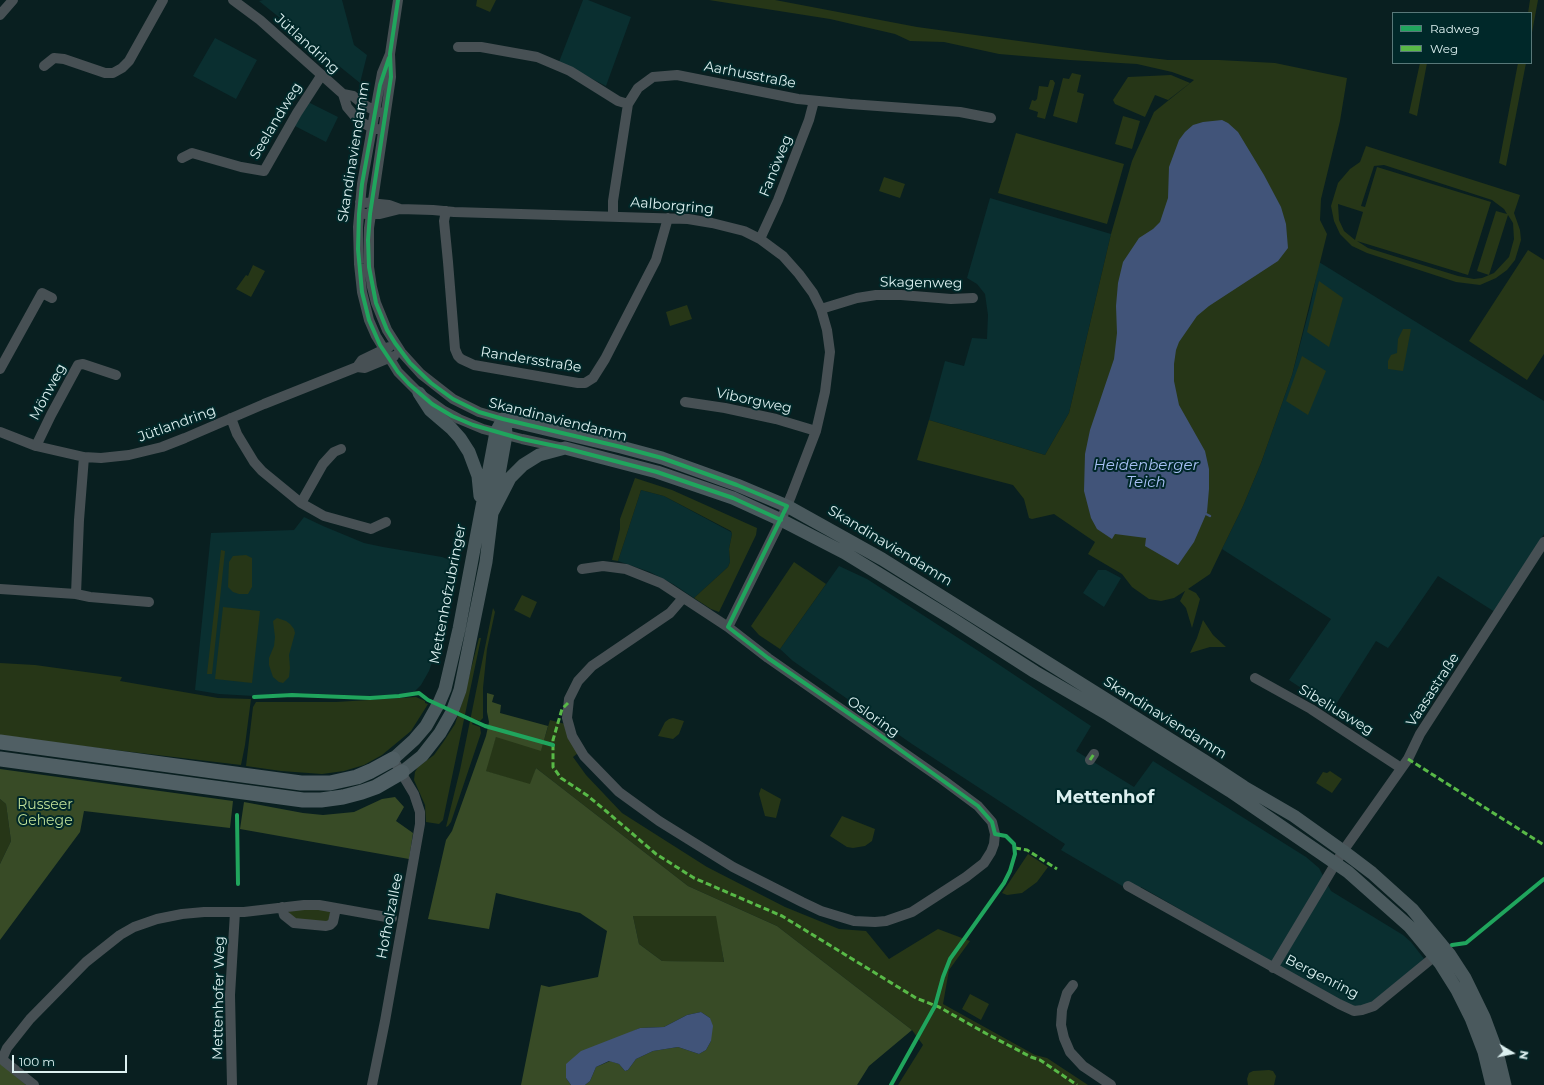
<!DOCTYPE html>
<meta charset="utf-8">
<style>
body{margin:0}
#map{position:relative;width:1544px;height:1085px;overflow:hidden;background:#091f20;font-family:Montserrat,sans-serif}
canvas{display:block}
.legend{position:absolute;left:1392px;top:12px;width:140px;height:52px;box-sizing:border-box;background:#002829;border:1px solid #587879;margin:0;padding:5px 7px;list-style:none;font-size:12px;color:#dcf0f0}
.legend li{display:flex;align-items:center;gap:8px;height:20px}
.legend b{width:20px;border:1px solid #587879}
.north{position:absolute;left:1492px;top:1033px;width:40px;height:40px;-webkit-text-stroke:3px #002829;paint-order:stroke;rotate:100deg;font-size:11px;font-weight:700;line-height:16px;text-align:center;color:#dcf0f0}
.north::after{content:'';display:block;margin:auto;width:14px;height:18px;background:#dcf0f0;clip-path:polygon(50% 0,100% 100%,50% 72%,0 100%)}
.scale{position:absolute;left:12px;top:1055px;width:115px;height:18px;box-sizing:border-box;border:2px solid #dcf0f0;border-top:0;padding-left:5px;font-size:12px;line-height:14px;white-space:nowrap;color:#dcf0f0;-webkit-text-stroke:3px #002829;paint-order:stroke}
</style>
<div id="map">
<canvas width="1544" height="1085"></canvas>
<ul class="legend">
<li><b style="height:5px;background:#20a55d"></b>Radweg</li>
<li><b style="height:5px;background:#58b947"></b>Weg</li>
</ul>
<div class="north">N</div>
<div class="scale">100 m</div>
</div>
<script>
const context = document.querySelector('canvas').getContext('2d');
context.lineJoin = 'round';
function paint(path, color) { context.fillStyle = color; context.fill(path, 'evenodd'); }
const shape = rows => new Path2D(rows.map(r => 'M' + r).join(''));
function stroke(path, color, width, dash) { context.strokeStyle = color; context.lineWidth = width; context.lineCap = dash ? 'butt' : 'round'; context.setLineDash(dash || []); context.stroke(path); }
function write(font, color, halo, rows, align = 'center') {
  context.font = font + ' Montserrat,sans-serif'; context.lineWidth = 4; context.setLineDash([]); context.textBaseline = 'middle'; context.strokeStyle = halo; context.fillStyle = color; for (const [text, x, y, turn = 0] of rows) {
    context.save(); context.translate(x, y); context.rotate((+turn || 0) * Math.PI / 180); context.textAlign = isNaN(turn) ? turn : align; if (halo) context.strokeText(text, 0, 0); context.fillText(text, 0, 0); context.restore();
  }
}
paint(shape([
 [263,0,342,0,354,45,367,55,360,83,259,1],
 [583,0,588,0,631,17,606,86,559,62],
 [215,38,257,60,236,99,193,76],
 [308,102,338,117,326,142,295,126],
 [990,198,1111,234,1069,413,1045,455,929,420,945,361,964,366,972,338,987,339,988,315,985,294,977,284,967,278],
 [1319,262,1544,401,1544,534,1495,612,1438,576,1401,630,1388,648,1376,641,1333,709,1289,680,1331,619,1222,549,1243,506,1261,463,1292,375,1311,303],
 [641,490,664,496,731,532,732,534,729,549,730,562,728,567,694,598,673,584,650,572,618,561],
 [304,517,323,526,364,543,383,547,442,557,455,562,438,645,429,671,421,685,415,691,410,694,370,696,292,693,254,696,219,694,195,690,211,533,294,530],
 [839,566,867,579,980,652,1091,726,1076,751,1134,787,1153,761,1306,857,1319,868,1331,891,1403,935,1411,942,1425,960,1368,1005,1359,1008,1348,1005,1141,887,1136,894,1061,850,1065,844,912,744,793,661,780,649],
 [1098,570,1106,570,1121,578,1104,607,1083,593]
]), '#0a2f30');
paint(shape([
 [477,0,496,0,490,12,476,6],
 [709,0,775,0,917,27,1099,52,1168,60,1219,60,1275,63,1347,78,1340,121,1321,199,1320,220,1327,234,1292,375,1261,463,1243,506,1222,549,1210,574,1188,589,1196,593,1200,599,1192,628,1186,608,1180,601,1185,591,1174,598,1161,601,1149,599,1132,587,1122,574,1088,554,1095,542,1054,514,1032,519,1029,518,1024,499,1013,485,917,460,929,420,1045,455,1069,413,1111,234,1132,161,1154,112,1194,80,1172,72,1137,64,1070,60,999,54,944,42,910,41,895,34,830,19],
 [1530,0,1538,0,1531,38,1531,13,1528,13],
 [1420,63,1427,63,1417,116,1409,113],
 [1518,63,1526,63,1506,166,1499,163],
 [1072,73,1081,75,1077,92,1084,94,1077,123,1053,116,1063,78,1069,79],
 [1171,75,1190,83,1168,100,1155,95,1145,117,1115,104,1113,100,1128,77],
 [1050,80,1053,80,1055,83,1045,119,1037,117,1038,112,1029,109,1032,100,1035,101,1037,99,1039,86,1048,87],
 [1123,116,1140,121,1132,149,1115,144],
 [1016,133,1124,164,1107,224,998,193],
 [1366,146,1520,195,1514,213,1520,230,1521,240,1515,260,1507,270,1496,278,1480,285,1456,282,1367,253,1352,246,1340,234,1334,221,1331,206,1338,183,1350,169,1360,162],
 [1384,165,1492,200,1504,209,1507,214,1496,211,1477,271,1489,275,1508,215,1513,223,1514,239,1509,257,1494,273,1482,278,1474,279,1458,276,1368,248,1357,241,1468,275,1491,202,1377,167,1365,207,1361,206,1374,166],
 [1338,204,1363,212,1355,240,1344,231,1339,220],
 [884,177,905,184,900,198,879,191],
 [1528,250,1544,260,1544,354,1527,380,1469,341],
 [253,265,265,271,251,297,236,289,246,275,248,276],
 [1319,281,1343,298,1329,347,1307,332],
 [687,305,692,319,670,326,666,312],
 [1403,329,1411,329,1403,371,1388,369,1388,361,1391,355,1397,353,1398,339],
 [1302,356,1326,371,1308,415,1286,401],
 [635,478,672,490,757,528,756,535,719,612,711,609,694,598,728,567,730,562,729,549,732,534,731,531,664,496,641,490,618,561,612,560,620,529,620,519],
 [221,550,225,551,212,674,207,674],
 [246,555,252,558,252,587,248,594,239,594,233,592,228,587,229,562,233,556],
 [794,562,826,584,780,649,759,635,751,626],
 [522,595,537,602,530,618,514,610],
 [223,607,260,611,252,683,215,679],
 [493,608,495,612,487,649,483,688,483,718,480,721,474,719,472,724,480,727,481,733,451,822,448,826,446,827,460,770],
 [277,618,286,621,290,624,294,629,295,633,289,655,290,668,289,677,283,683,279,682,273,677,269,665,269,658,274,646,275,637,273,621],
 [1203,620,1213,635,1226,647,1210,647,1190,653,1197,638],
 [479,638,481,638,443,820,439,824,426,822,425,805,414,780,415,772,418,767,434,755,444,741,455,724,463,700],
 [0,663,35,665,122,677,120,681,218,698,251,699,245,745,241,765,73,745,0,735],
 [416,697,425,701,425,703,428,704,411,731,382,755,364,765,344,771,322,774,281,771,246,766,253,707,256,702,336,702],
 [673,718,684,721,679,734,673,739,658,736,665,722,669,719],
 [550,720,565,724,578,753,573,757,586,775,622,813,707,867,785,907,839,929,866,931,889,959,938,929,970,941,949,970,943,1004,1035,1055,1047,1058,1088,1085,898,1085,923,1045,912,1030,777,926,688,886,536,768,531,785,485,771,496,736,541,750],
 [1330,771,1342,779,1332,793,1316,783,1323,772,1327,773],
 [761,788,781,799,776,818,765,816,759,794],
 [0,799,6,804,11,841,0,864],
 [842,816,875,829,872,841,865,846,853,848,847,847,830,836],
 [1028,854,1048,867,1037,882,1022,893,1007,895,1002,893],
 [293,909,331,910,328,922,297,921,288,912],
 [633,916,717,916,724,963,662,961,639,944],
 [970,994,989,1004,981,1020,962,1009],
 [1269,1070,1273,1071,1276,1076,1274,1085,1248,1085,1247,1079,1249,1073,1253,1071]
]), '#263617');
paint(shape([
 [487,693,494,695,492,702,501,705,500,713,548,726,541,751,496,737,486,771,530,784,536,768,688,886,777,926,912,1030,869,1066,857,1085,585,1085,590,1081,596,1067,610,1061,619,1064,625,1071,628,1070,636,1059,653,1051,678,1047,699,1054,706,1050,711,1041,710,1018,701,1012,687,1015,664,1027,640,1028,625,1035,566,1078,571,1085,521,1085,541,985,549,987,598,977,607,931,580,913,496,893,489,929,428,919,446,840,452,831,486,736,489,722,487,712],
 [633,916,716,916,724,962,662,961,639,944],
 [0,769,233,801,230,828,84,811,80,832,0,940,0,864,11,841,6,804,0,799],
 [395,797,404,807,396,821,413,833,409,859,240,829,244,802,303,813,323,815,354,812,382,799],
 [0,1063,26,1085,0,1085]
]), '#384b26');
paint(shape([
 [1222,120,1228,123,1238,132,1264,175,1281,207,1286,224,1288,248,1278,261,1209,306,1197,316,1179,342,1176,350,1174,364,1174,381,1179,405,1205,451,1209,469,1209,489,1207,512,1194,542,1178,565,1145,546,1146,538,1115,534,1112,539,1097,529,1091,518,1084,491,1085,454,1090,430,1114,359,1117,333,1116,306,1118,283,1123,262,1139,238,1153,229,1160,222,1168,198,1169,167,1179,140,1185,132,1193,125,1203,122],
 [701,1012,710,1018,713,1026,711,1041,706,1050,699,1054,678,1047,653,1051,636,1059,628,1070,625,1071,619,1064,609,1061,596,1067,590,1081,585,1085,571,1085,566,1078,566,1064,581,1051,640,1028,664,1027,687,1015]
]), '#415479');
stroke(shape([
 [1206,514,1210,516]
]), '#415479', 2.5);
stroke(shape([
 [233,0,260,20,343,94,353,96,363,104,375,111,379,112],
 [398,0,390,54,391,77,369,228,369,267,372,287,376,303,387,330,401,352,421,374,453,399,479,412,503,419],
 [0,15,13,0],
 [458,47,481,47,537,57,570,71,618,101,628,104],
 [390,54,382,73,375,111,362,184,358,227,359,264,362,292,369,320,376,336,398,372,419,393,444,411,459,419,483,429,522,439,563,448],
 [44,66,54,58,64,59,105,73,113,73,122,68,129,61,163,0],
 [343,94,347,107,358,120,372,128,377,129],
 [182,158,192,153,241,167,264,171,297,113,321,76],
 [360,202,389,205,400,209,433,210,454,212,653,218,688,219,712,223,744,231,760,239,783,256,799,274,813,293,821,309,827,330,830,352,825,392,816,431,791,496,781,520,728,627],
 [446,211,444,221,448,262,455,349,458,356,461,359,474,365,578,383,585,383,593,378,605,359,656,260,668,218],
 [365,214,380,214,400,209],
 [613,216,613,201,628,104,638,88,653,77,677,75,798,99,850,104,960,112,991,118],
 [760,239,778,200,809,120,814,101],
 [821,309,857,298,876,295,901,295,951,299,973,298],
 [357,367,365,368,394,356],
 [0,369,42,293,52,298],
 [685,402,725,408,776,419,816,431],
 [231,418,237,434,254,462,262,471,301,503,324,516,371,529,386,522],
 [0,432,36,446,84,457,101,458,129,455,162,447,185,438,264,404,357,367,362,360,389,347],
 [36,446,51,415,78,365,83,364,116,375],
 [301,503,323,464,334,452,341,449],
 [582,569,603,566,626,569,661,583,728,627,768,658,943,780,978,806,992,822,995,834,994,844,991,852,984,863,966,877,912,912,886,921,875,922,854,921,821,911,802,902,733,867,659,821,619,792,584,756,572,736,567,718,569,699,578,681,592,666,670,613,683,598],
 [0,589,76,594,90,597,149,602],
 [76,594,79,520,84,457],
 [1255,678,1311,709,1401,768],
 [1090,760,1094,754],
 [1128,886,1339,1004,1354,1011,1362,1010,1374,1006,1435,956],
 [282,907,284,915,294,923,326,926,330,925,333,922,336,908],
 [1273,968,1343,851,1408,759,1420,734,1544,542],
 [1073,985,1067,993,1062,1010,1061,1025,1064,1038,1070,1052,1083,1066,1111,1085],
 [34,1085,4,1061,3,1057,7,1048,30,1019,86,962,120,935,134,927,157,919,182,914,204,912,244,912,304,905,319,905,392,918],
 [232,1085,230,995,235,912],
 [372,1085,385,1021,420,824,420,812,414,794,393,759]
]), '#475054', 10);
stroke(shape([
 [419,393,430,410,451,428,460,438,469,452,478,476,480,496],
 [492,513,510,478,523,465,539,455,565,448,657,472,733,498,781,520,845,553,954,620,1035,672,1109,715,1230,791,1348,872,1410,927,1440,963,1457,990,1471,1018,1484,1052,1492,1085],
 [393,759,414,740,426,726,439,703,445,689,459,629,496,432,503,419,621,447,662,458,737,485,787,506,882,559,1203,760,1244,787,1294,816,1343,851,1372,873,1412,909,1450,955,1465,978,1484,1017,1497,1052,1505,1085],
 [402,772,422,756,440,733,452,712,460,690,486,562,492,513,506,435,505,420]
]), '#4a595d', 13);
stroke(shape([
 [0,742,301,783,330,783,357,777,371,771,393,759],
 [0,759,303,800,321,800,343,797,362,792,376,787,402,772]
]), '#505f64', 15);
stroke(shape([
 [568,703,562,709,553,740,553,767,561,778,588,796,606,811,656,854,694,878,782,916,916,998,939,1007,987,1034,1031,1057,1040,1060,1077,1085],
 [1408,759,1544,845],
 [1090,760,1094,754],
 [1015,848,1027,850,1057,869]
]), '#58b947', 3, [6, 3]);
stroke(shape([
 [398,0,390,54,391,77,370,214,368,240,369,267,376,303,387,330,395,343,410,363,431,383,453,399,479,412,503,419,621,447,662,458,737,485,787,506,728,627,768,658,870,728,978,806,992,822,995,834,1006,836,1014,844,1015,854,1010,871,1004,883,950,959,943,977,935,1006,891,1085],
 [389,58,380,85,362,184,359,214,358,249,362,292,369,320,380,345,398,372,409,384,432,404,452,416,473,425,522,439,565,448,657,472,733,498,781,520],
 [254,697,292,695,370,698,399,696,419,693,428,700,485,726,553,745],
 [237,815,238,884],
 [1452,945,1466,943,1544,879]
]), '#20a55d', 4);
write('14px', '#dcf0f0', '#002829', [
 ["Jütlandring",307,44,42],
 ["Aarhusstraße",750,75,11],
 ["Seelandweg",276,121,-59],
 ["Skandinaviendamm",354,152,-81],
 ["Fanöweg",776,166,-68],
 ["Aalborgring",672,206,5],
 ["Skagenweg",921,283,1],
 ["Randersstraße",531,360,9],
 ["Mönweg",48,392,-62],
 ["Viborgweg",754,401,12],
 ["Skandinaviendamm",558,420,14],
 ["Jütlandring",177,424,-20],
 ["Skandinaviendamm",890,546,31],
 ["Mettenhofzubringer",448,594,-79],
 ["Vaasastraße",1433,690,-57],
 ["Sibeliusweg",1336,710,31],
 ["Osloring",873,717,35],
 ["Skandinaviendamm",1165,718,32],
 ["Hofholzallee",390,916,-79],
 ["Bergenring",1322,977,27],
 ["Mettenhofer Weg",219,998,-89]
]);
write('14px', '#bdde97', '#002829', [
 ["Russeer",45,805],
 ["Gehege",45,821]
]);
write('italic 15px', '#a8c1f6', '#002829', [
 ["Heidenberger",1146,466],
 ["Teich",1146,483]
]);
write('bold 18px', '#dcf0f0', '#002829', [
 ["Mettenhof",1105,798]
]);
</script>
